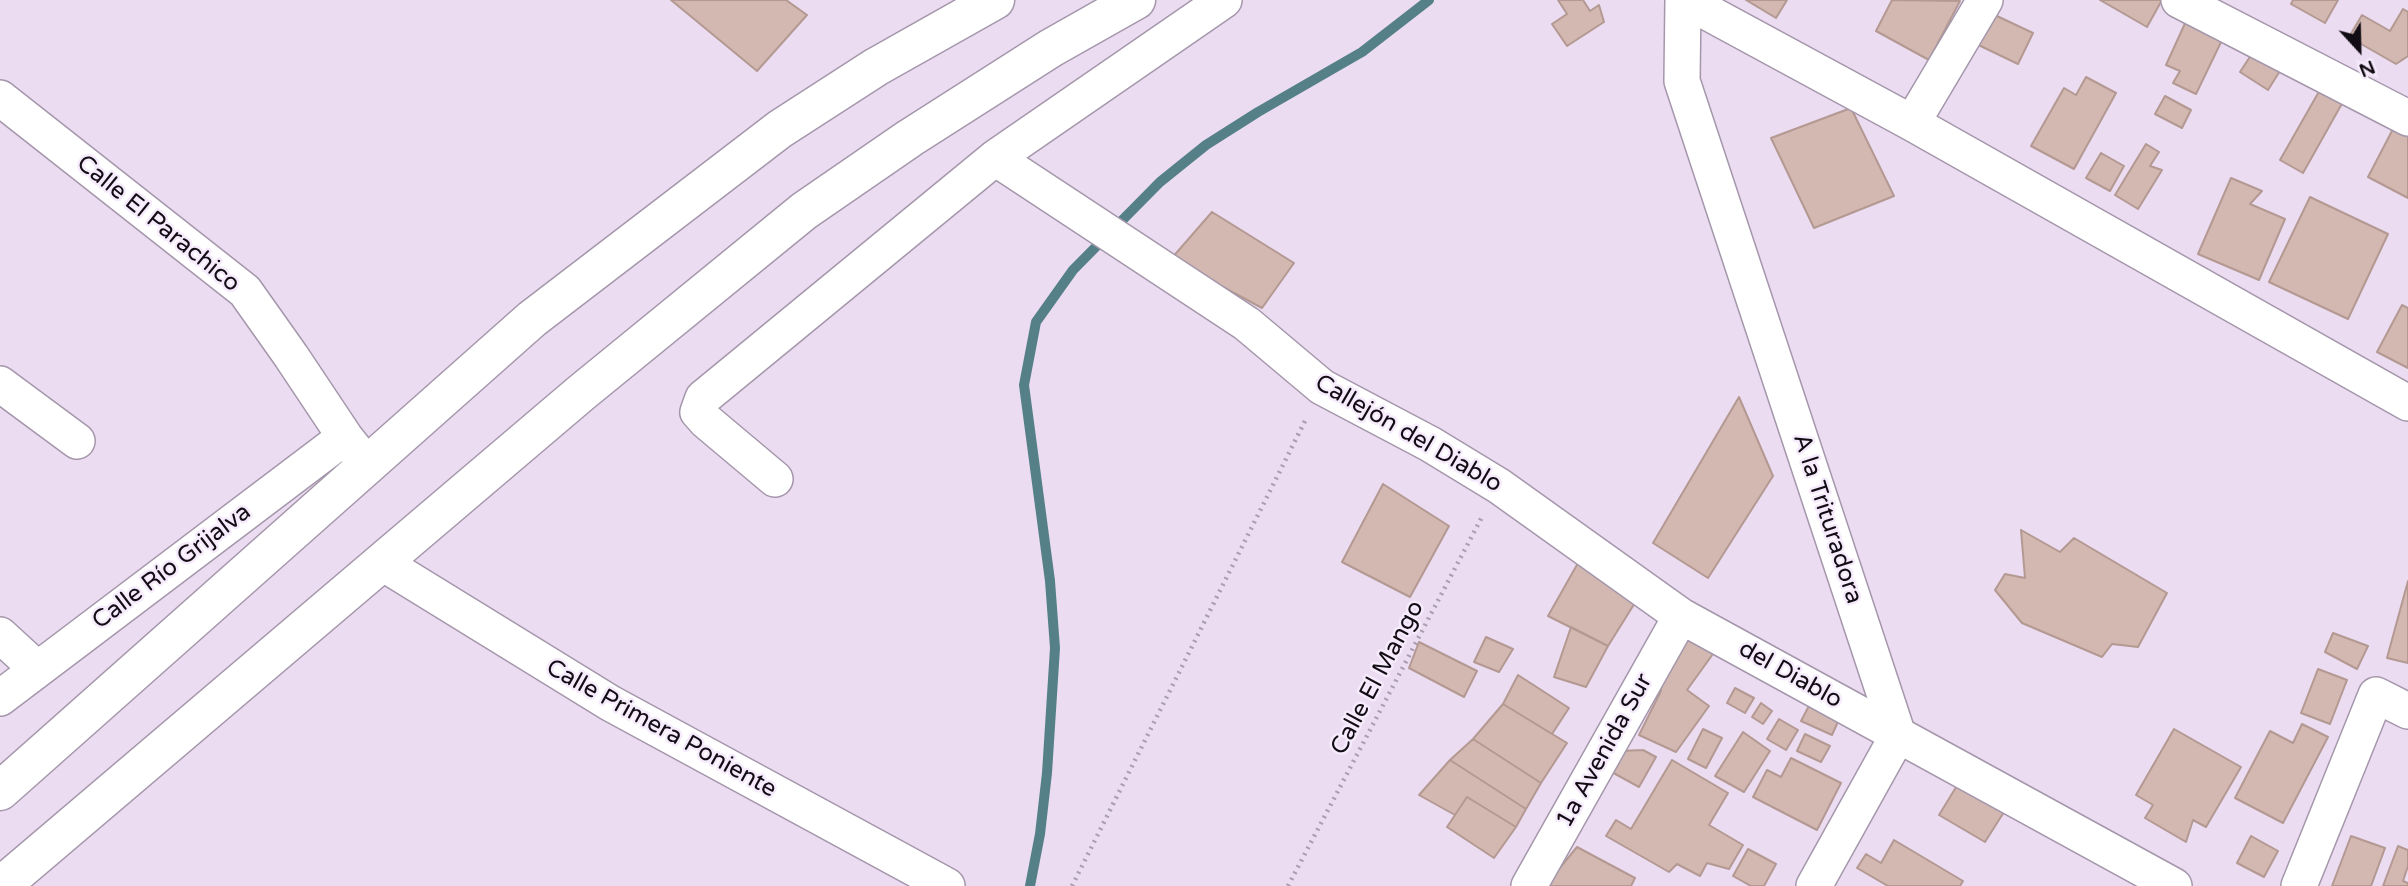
<!DOCTYPE html>
<meta charset="utf-8">
<style>
body{margin:0}
#map{position:relative;width:2408px;height:886px;overflow:hidden;background:#ebdcf2;font-family:"Varela Round",sans-serif}
canvas{display:block}
.north{position:absolute;left:2324px;top:14px;width:70px;height:70px;-webkit-text-stroke:5px #f6ebfc;paint-order:stroke;rotate:158deg;font-size:19px;font-weight:700;line-height:28px;text-align:center;color:#120d14}
.north::after{content:'';display:block;margin:auto;width:24px;height:32px;background:#120d14;clip-path:polygon(50% 0,100% 100%,50% 72%,0 100%)}
</style>
<div id="map">
<canvas width="2408" height="886"></canvas>
<div class="north">N</div>
</div>
<script>
const context = document.querySelector('canvas').getContext('2d');
context.lineJoin = 'round';
const shape = rows => new Path2D(rows.map(r => 'M' + r).join(''));
function stroke(path, color, width, dash) { context.strokeStyle = color; context.lineWidth = width; context.lineCap = dash ? 'butt' : 'round'; context.setLineDash(dash || []); context.stroke(path); }
function paint(path, color) { context.fillStyle = color; context.fill(path, 'evenodd'); }
function write(font, color, halo, rows, align = 'center') {
  context.font = font + ' "Varela Round",sans-serif'; context.lineWidth = 5; context.setLineDash([]); context.textBaseline = 'middle'; context.strokeStyle = halo; context.fillStyle = color; for (const [text, x, y, turn = 0] of rows) {
    context.save(); context.translate(x, y); context.rotate((+turn || 0) * Math.PI / 180); context.textAlign = isNaN(turn) ? turn : align; if (halo) context.strokeText(text, 0, 0); context.fillText(text, 0, 0); context.restore();
  }
}
stroke(shape([
 [1030,886,1040,834,1047,773,1055,648,1050,581,1024,385,1036,322,1073,270,1160,182,1206,145,1258,112,1362,52,1429,0]
]), '#568088', 10);
const building = shape([
 [671,0,786,0,807,15,757,71,671,0],
 [1558,0,1583,0,1590,11,1599,5,1604,22,1567,46,1552,24,1567,14,1558,0],
 [1746,0,1787,0,1776,18,1746,0],
 [1892,0,1960,1,1929,60,1876,31,1892,0],
 [2100,0,2162,0,2147,27,2100,0],
 [2293,0,2338,0,2325,23,2291,4,2293,0],
 [1982,9,2033,33,2018,64,1968,40,1982,9],
 [2403,9,2408,12,2408,56,2396,64,2349,37,2362,15,2390,31,2403,9],
 [2187,19,2224,36,2196,94,2173,83,2180,71,2166,65,2187,19],
 [2257,46,2285,63,2268,90,2240,72,2257,46],
 [2086,77,2116,93,2074,169,2031,146,2064,88,2076,95,2086,77],
 [2321,88,2344,100,2303,173,2280,160,2321,88],
 [2165,96,2191,110,2182,128,2155,114,2165,96],
 [1851,108,1894,196,1814,228,1771,138,1851,108],
 [2393,129,2408,136,2408,198,2368,177,2393,129],
 [2146,144,2159,152,2150,166,2162,170,2138,209,2115,195,2146,144],
 [2101,153,2124,166,2110,191,2086,178,2101,153],
 [2231,178,2262,191,2250,204,2285,219,2259,280,2198,254,2231,178],
 [2310,197,2388,234,2348,319,2269,282,2310,197],
 [1212,212,1294,263,1262,308,1171,259,1212,212],
 [2402,305,2408,308,2408,368,2377,352,2402,305],
 [1739,397,1773,476,1708,578,1653,543,1739,397],
 [1383,484,1449,526,1410,597,1342,562,1383,484],
 [2021,530,2060,552,2074,538,2167,593,2138,647,2112,644,2102,657,2022,623,1995,590,2005,574,2025,578,2021,530],
 [1578,563,1638,598,1608,646,1548,616,1578,563],
 [2408,581,2408,663,2387,658,2408,581],
 [1571,627,1608,646,1586,687,1554,677,1571,627],
 [1692,628,1718,647,1687,690,1709,706,1676,752,1639,735,1661,691,1658,675,1692,628],
 [2333,633,2368,646,2357,669,2325,652,2333,633],
 [1486,637,1513,649,1499,672,1474,662,1486,637],
 [1419,642,1477,671,1464,697,1409,668,1419,642],
 [2318,669,2347,680,2330,724,2301,713,2318,669],
 [1518,675,1569,708,1552,734,1503,704,1518,675],
 [1735,688,1754,698,1745,713,1727,703,1735,688],
 [1811,702,1841,715,1832,735,1801,721,1811,702],
 [1761,703,1772,711,1763,724,1752,717,1761,703],
 [1503,704,1567,743,1541,783,1473,739,1503,704],
 [1779,719,1798,730,1786,750,1767,739,1779,719],
 [2302,724,2328,737,2283,823,2235,798,2270,731,2293,743,2302,724],
 [1703,729,1722,738,1706,768,1688,759,1703,729],
 [2174,729,2241,767,2206,827,2193,820,2186,842,2145,818,2153,805,2136,795,2174,729],
 [1743,732,1770,751,1744,792,1715,776,1743,732],
 [1805,734,1830,746,1821,762,1797,751,1805,734],
 [1473,739,1541,783,1526,809,1450,760,1473,739],
 [1643,750,1656,757,1639,787,1608,770,1620,751,1643,750],
 [1791,758,1841,783,1817,830,1753,797,1767,770,1781,777,1791,758],
 [1450,760,1526,809,1516,827,1467,797,1455,815,1419,795,1450,760],
 [1672,760,1728,793,1709,825,1743,845,1729,869,1707,863,1700,876,1677,864,1669,872,1606,836,1616,820,1631,829,1672,760],
 [1958,784,2004,812,1985,842,1939,815,1958,784],
 [1467,797,1516,827,1494,858,1447,827,1467,797],
 [2251,836,2278,851,2264,877,2237,863,2251,836],
 [2351,836,2385,848,2371,886,2332,886,2351,836],
 [1894,840,1963,881,1960,886,1888,886,1857,868,1866,854,1881,863,1894,840],
 [2398,846,2408,850,2408,866,2403,881,2408,883,2408,886,2383,886,2398,846],
 [1577,847,1635,878,1631,886,1545,886,1577,847],
 [1748,849,1776,864,1764,886,1751,886,1733,876,1748,849]
]);
paint(building, '#d2b8b0');
stroke(building, '#b39992', 2);
const minor = shape([
 [1683,0,1682,81,1898,735],
 [1685,0,1912,123,2408,403],
 [2179,0,2408,118],
 [0,98,245,291,291,356,345,437,368,466],
 [1912,123,1985,0],
 [995,158,1247,324,1322,387,1430,444,1499,486,1681,616,2174,886],
 [0,384,77,441],
 [775,479,706,421,698,412,703,398,995,158,1224,0],
 [381,562,610,703,947,886],
 [0,635,37,669],
 [0,698,345,437],
 [1529,886,1681,616],
 [1814,886,1898,735],
 [2299,886,2376,695,2408,711]
]);
const major = shape([
 [0,791,532,319,780,129,876,67,995,0],
 [1,886,581,393,804,211,910,138,1051,48,1136,0]
]);
stroke(minor, '#a597ab', 38);
stroke(major, '#a597ab', 41);
stroke(shape([
 [1072,886,1307,417],
 [1288,886,1483,515]
]), '#a99daf', 4.5, [2, 5]);
stroke(minor, '#fff', 35);
stroke(major, '#fff', 38);
write('24px', '#120d14', '#f6ebfc', [
 ["Calle El Parachico",158,224,39],
 ["Callejón del Diablo",1408,434,30],
 ["A la Trituradora",1827,519,72],
 ["Calle Río Grijalva",172,567,-37],
 ["del Diablo",1790,675,29],
 ["Calle El Mango",1378,678,-62],
 ["Calle Primera Poniente",661,729,29],
 ["1a Avenida Sur",1605,751,-61]
]);
</script>
